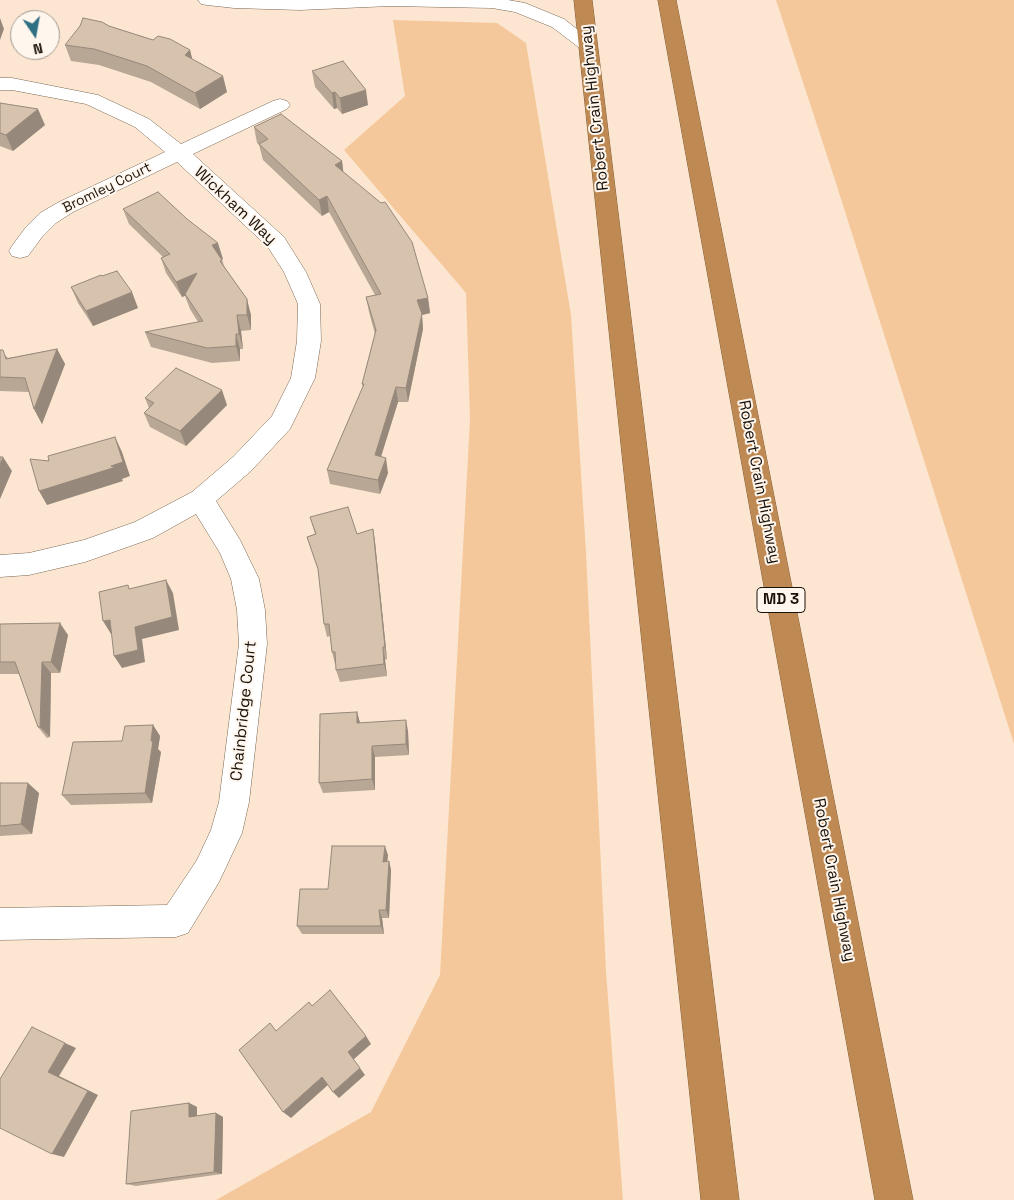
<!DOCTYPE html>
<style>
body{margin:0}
#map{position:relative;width:1014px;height:1200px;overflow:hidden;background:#fce6d1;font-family:"Space Grotesk",sans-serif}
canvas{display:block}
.north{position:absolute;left:10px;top:10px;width:50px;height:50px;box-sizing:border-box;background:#fff6ee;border:1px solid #a39b93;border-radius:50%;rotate:168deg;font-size:14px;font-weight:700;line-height:20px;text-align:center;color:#19120a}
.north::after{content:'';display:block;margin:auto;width:18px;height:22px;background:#2f7083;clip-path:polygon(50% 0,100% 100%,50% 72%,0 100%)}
</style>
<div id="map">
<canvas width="1014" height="1200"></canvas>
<div class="north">N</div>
</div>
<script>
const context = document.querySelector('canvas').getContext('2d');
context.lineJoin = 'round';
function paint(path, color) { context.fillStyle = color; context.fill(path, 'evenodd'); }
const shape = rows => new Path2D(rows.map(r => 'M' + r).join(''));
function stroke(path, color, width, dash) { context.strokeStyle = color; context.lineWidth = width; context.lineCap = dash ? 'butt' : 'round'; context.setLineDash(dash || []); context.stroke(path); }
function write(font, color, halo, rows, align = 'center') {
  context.font = font + ' "Space Grotesk",sans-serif'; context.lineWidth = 4; context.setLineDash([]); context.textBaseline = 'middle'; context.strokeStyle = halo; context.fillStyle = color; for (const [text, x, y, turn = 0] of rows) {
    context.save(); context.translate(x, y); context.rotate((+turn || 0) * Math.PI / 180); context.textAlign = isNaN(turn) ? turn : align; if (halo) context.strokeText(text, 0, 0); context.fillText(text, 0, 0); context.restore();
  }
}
paint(shape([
 [776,0,1014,0,1014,744,835,180],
 [393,20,497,23,526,43,571,315,586,552,606,971,623,1200,216,1200,371,1112,440,975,470,419,466,293,344,150,405,96]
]), '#f5c89b');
const minor = shape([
 [198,0,508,0,525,3,564,19,597,45,595,49,588,51,581,49,552,27,515,12,492,8,390,6,300,10,234,8,207,5,201,4,198,0],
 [0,78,12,78,98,95,149,119,181,144,273,101,280,99,287,101,290,105,287,109,193,154,284,237,306,272,320,304,321,341,315,378,290,429,251,471,216,501,240,540,259,579,265,610,267,644,249,802,242,833,219,882,188,933,176,937,0,940,0,908,167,905,197,860,211,830,219,802,239,644,237,610,231,579,220,553,196,514,153,538,85,562,29,575,0,577,0,555,29,553,84,540,135,522,192,492,233,457,272,416,291,378,297,341,298,304,284,272,268,247,177,162,73,212,56,223,42,237,28,256,20,258,12,256,9,251,12,246,26,227,40,213,59,202,165,152,135,127,86,104,12,90,0,90,0,78]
]);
const highway = shape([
 [574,0,592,0,739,1200,701,1200,574,0],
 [658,0,676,0,913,1200,875,1200,658,0]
]);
stroke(minor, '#796754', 1);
stroke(highway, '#845f39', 1);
paint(minor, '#fff');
paint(highway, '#be8952');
paint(shape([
 [109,26,153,40,190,50,192,59,227,92,200,109,151,82,99,65,71,61,65,45],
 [312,71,368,105,342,114,337,108,334,109,315,87],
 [0,103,45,125,13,151,0,146],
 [254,127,342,161,343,172,428,298,430,313,422,315,423,329,408,402,398,402,381,457,388,473,380,494,330,484,327,470,363,387,362,384,375,334,369,312,366,297,375,295,329,212,322,216,263,160,259,145,257,143],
 [123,209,223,259,222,259,224,266,251,315,251,330,241,331,243,349,240,349,240,361,212,363,151,347,145,332,198,322,190,309,185,296,182,297,166,273,161,258,163,257,129,224],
 [71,287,138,308,93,326,78,303],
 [57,349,65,364,42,424,34,409,29,392,0,391,0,350,8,358],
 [145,398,227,405,186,446,150,427,144,413,149,408],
 [310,517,357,534,373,529,375,542,387,659,385,660,387,676,340,682,336,670,336,664,335,664,332,652,330,636,327,637,324,624,319,572,307,537,315,534],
 [0,624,68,635,60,673,51,673,50,737,47,738,38,727,19,674,0,674],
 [357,712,360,723,408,731,409,755,375,757,375,790,323,793,319,783],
 [153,725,160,736,158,749,161,752,152,803,71,805,62,795,122,741],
 [0,783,39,793,32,834,0,836],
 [388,855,387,861,389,861,391,870,389,918,382,918,384,934,302,934,297,926,328,889],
 [189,1103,197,1107,197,1116,216,1113,223,1117,222,1174,136,1186,126,1184]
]), '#b9a796');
paint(shape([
 [0,18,4,29,0,40],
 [190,50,194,66,185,55],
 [223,76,227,92,200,109,195,93],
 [366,90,368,105,342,114,340,98],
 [335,92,337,108,334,109,332,93],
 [38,109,45,125,13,151,6,135],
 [342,161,344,177,335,165],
 [327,196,329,212,322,216,319,200],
 [218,243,223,259,217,261,212,245],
 [197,273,201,289,182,297,176,282],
 [132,292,138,308,93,326,86,311],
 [428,298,430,313,422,315,423,329,408,402,406,388,417,300],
 [247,299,251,315,251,330,247,315],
 [237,315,241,331,243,349,239,334],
 [236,334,240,349,240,361,236,346],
 [57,349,65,364,42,424,34,409],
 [396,387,398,402,377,469,375,455],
 [222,390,227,405,186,446,180,431],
 [115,437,122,452,130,476,122,479,123,481,47,505,39,491,111,466],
 [3,457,12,471,0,499,0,465],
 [386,458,388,473,380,494,378,480],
 [373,529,375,542,387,659,385,647],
 [166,580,173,593,179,630,142,639,145,662,122,668,114,656],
 [110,620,118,632,111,634,103,621],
 [60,623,68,635,60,673,51,662],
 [383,647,385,660,387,676,384,664],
 [42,662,51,673,50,737,40,727],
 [357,712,360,723,357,723],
 [406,720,408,731,409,755,406,744],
 [153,725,160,736,158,749,161,752,152,803,145,793],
 [372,746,375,757,375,790,372,779],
 [28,783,39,793,32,834,21,824],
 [385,846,388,855,386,871,383,862],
 [389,861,391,870,389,918,386,910],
 [379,910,382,918,384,934,381,926],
 [366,1036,371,1044,353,1060,348,1052],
 [65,1043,76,1048,59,1076,98,1095,64,1157,52,1154,48,1072],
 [360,1068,365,1075,339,1098,333,1092],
 [322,1077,329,1084,291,1118,283,1112],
 [189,1103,197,1107,197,1121,189,1117],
 [216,1113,223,1117,222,1174,214,1172]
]), '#96887a');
const building = shape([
 [83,18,102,22,109,26,153,40,158,36,170,39,190,50,185,55,223,76,195,93,147,66,94,49,65,45,80,26,83,18],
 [343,61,366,90,340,98,335,92,332,93,312,71,343,61],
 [0,103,38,109,6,135,0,133,0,103],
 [281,114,342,161,335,165,381,203,385,202,412,242,428,298,417,300,422,314,406,388,396,387,375,455,386,458,378,480,327,470,364,384,362,384,376,330,366,297,381,294,327,196,319,200,259,144,268,139,254,127,281,114],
 [158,192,187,219,218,243,212,245,222,260,220,261,247,299,247,315,237,315,239,334,236,334,236,346,207,348,145,332,203,321,185,294,197,273,176,282,161,258,170,254,123,209,158,192],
 [117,271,132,292,86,311,71,287,101,275,102,276,117,271],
 [57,349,34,409,25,378,0,377,0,350,3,350,6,359,57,349],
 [176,368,222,390,180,431,144,413,154,403,145,398,176,368],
 [115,437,123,462,111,466,116,467,39,491,30,459,49,461,48,456,115,437],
 [0,457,3,457,0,465,0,457],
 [348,507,357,534,373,529,385,647,383,647,384,664,336,670,335,652,332,652,329,624,324,624,318,569,307,537,316,534,310,517,348,507],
 [166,580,172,617,135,627,138,650,114,656,110,620,103,621,99,592,128,585,129,589,166,580],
 [60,623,51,662,42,662,40,727,38,727,15,662,0,662,0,624,60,623],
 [357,712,357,723,406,720,406,744,372,746,372,779,319,783,320,714,357,712],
 [153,725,151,741,153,741,145,793,62,795,73,742,122,741,125,726,153,725],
 [0,783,28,783,21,824,0,826,0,783],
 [332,846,385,846,383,862,389,861,386,910,379,910,381,926,297,926,300,889,328,889,332,846],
 [330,990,366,1036,348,1052,360,1068,333,1092,322,1077,283,1112,239,1050,270,1023,276,1031,309,1002,312,1006,330,990],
 [32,1027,65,1043,48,1072,88,1091,52,1154,0,1128,0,1079,32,1027],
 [189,1103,189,1117,216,1113,214,1172,126,1184,131,1111,189,1103]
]);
paint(building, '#d7c2ae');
stroke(building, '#96887a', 1);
write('14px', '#19120a', '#fff6ee', [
 ["Bromley Court",107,188,-26]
]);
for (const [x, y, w] of [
 [781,600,48]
]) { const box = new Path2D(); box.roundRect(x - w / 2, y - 12.5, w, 25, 4); context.fillStyle = '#fff6ee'; context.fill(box); stroke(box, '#19120a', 1); }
write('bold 15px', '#19120a', null, [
 ["MD 3",781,600]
]);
write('16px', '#19120a', '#fff6ee', [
 ["Robert Crain Highway",595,108,-96],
 ["Wickham Way",235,206,43],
 ["Robert Crain Highway",759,482,79],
 ["Chainbridge Court",244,711,-84],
 ["Robert Crain Highway",834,880,79]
]);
</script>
